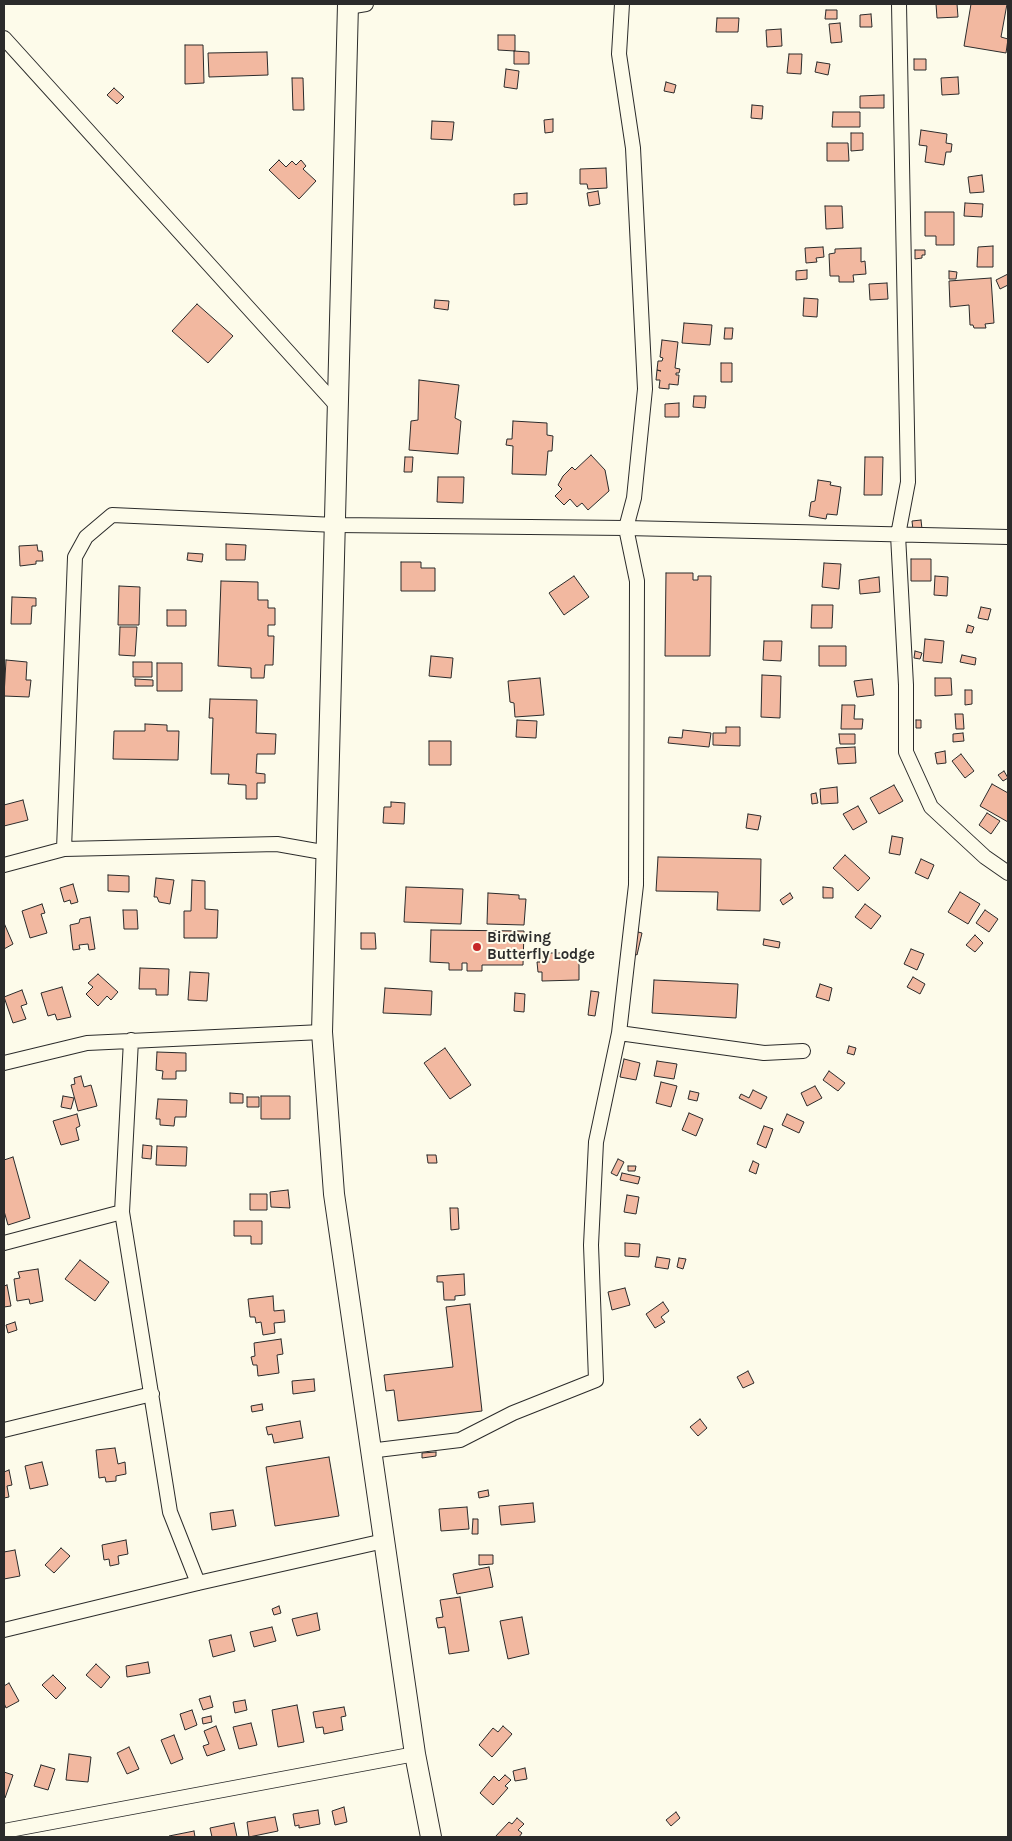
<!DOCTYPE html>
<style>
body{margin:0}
#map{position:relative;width:1012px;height:1841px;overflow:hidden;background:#fdfbea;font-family:Karla,sans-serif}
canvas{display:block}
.frame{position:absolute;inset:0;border:5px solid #2b2b2b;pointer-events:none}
</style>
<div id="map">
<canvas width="1012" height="1841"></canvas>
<div class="frame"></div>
</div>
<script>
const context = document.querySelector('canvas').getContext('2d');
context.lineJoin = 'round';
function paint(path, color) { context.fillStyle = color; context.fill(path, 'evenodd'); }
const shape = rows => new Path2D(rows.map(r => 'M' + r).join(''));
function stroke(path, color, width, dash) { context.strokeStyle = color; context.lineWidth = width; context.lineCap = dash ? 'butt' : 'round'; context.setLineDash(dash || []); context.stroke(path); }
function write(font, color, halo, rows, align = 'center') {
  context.font = font + ' Karla,sans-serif'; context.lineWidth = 4; context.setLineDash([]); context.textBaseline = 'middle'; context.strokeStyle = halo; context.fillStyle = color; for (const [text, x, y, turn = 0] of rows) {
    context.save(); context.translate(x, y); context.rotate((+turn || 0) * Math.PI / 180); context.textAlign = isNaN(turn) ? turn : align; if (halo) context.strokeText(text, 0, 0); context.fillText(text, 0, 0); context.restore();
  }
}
const building = shape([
 [936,4,957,4,958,17,937,18,936,4],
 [971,4,1007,4,1001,37,1008,39,1006,53,964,46,971,4],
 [826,10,837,10,837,19,825,19,826,10],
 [871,14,872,27,860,27,860,15,871,14],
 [717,18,739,18,738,32,716,32,717,18],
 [840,23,842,42,831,43,829,24,840,23],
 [781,29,782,46,767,47,766,30,781,29],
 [498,35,515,35,515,51,498,50,498,35],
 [185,45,203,45,204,83,185,84,185,45],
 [514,51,529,52,529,64,514,64,514,51],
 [267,52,268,75,209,77,208,53,267,52],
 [789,54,802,54,801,74,787,73,789,54],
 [914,59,926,59,926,70,914,70,914,59],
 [817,62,830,64,828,75,815,72,817,62],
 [506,69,519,71,517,89,504,87,506,69],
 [958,77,959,94,942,95,941,78,958,77],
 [292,78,303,78,304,110,293,110,292,78],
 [666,82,676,85,674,93,664,91,666,82],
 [114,88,124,97,117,104,107,95,114,88],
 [884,95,884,108,860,108,860,96,884,95],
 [752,105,763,106,762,119,751,118,752,105],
 [833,112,860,112,860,127,832,127,833,112],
 [553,119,553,132,545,133,544,120,553,119],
 [432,121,454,122,452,140,431,139,432,121],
 [921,130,947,134,946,143,952,144,951,152,946,152,944,165,925,162,927,146,919,145,921,130],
 [851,133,863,133,863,150,851,151,851,133],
 [827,143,848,143,849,161,827,161,827,143],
 [279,160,286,167,292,161,296,165,301,160,306,166,303,169,316,181,299,199,269,170,279,160],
 [606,168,607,188,588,189,587,184,580,184,580,169,606,168],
 [982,175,984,192,970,193,968,177,982,175],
 [598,191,600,204,589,206,587,193,598,191],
 [527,193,527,204,514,205,514,194,527,193],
 [965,203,983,204,982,217,964,216,965,203],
 [825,206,842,206,843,228,826,229,825,206],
 [925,212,954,212,954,245,936,245,936,236,925,236,925,212],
 [993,246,993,267,977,267,978,247,993,246],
 [823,247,824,257,816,258,817,262,806,263,805,248,823,247],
 [861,248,861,262,865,261,866,274,853,275,854,282,839,282,839,276,830,276,829,254,835,253,835,249,861,248],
 [915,250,925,250,925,255,922,255,922,258,915,259,915,250],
 [807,270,807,279,796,280,796,271,807,270],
 [949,271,957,272,956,279,949,279,949,271],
 [1008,274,1008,285,1000,289,996,280,1008,274],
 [991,278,994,323,985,324,986,328,974,328,973,325,970,325,969,305,950,307,949,281,991,278],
 [887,283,888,299,870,300,869,284,887,283],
 [804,298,818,299,817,317,803,316,804,298],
 [435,300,449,301,448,310,434,308,435,300],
 [197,304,233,336,208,363,172,331,197,304],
 [684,323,712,325,710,345,682,343,684,323],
 [725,328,733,328,732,339,724,339,725,328],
 [662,340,678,342,675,368,680,369,679,373,676,373,676,375,679,375,678,385,669,384,669,389,659,388,660,380,656,380,657,370,661,371,657,370,658,361,662,361,663,358,660,357,662,340],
 [721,363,732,363,732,382,721,382,721,363],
 [419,380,459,385,455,418,461,421,458,454,409,450,411,421,418,420,419,380],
 [694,396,706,396,705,408,693,407,694,396],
 [679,403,679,417,665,417,665,404,679,403],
 [513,421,547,423,547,435,553,436,552,451,548,451,546,475,512,474,513,446,506,445,507,439,512,439,513,421],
 [591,455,605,470,609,491,588,510,582,503,577,507,570,499,564,505,555,496,562,489,558,485,563,476,572,467,575,470,591,455],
 [405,457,413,457,412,472,404,472,405,457],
 [865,457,883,457,882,495,864,495,865,457],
 [438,477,464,477,463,503,437,502,438,477],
 [818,480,831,482,830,485,841,487,837,515,827,514,826,519,809,516,811,502,815,501,818,480],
 [921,520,922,529,913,530,912,521,921,520],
 [226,544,246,545,245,560,226,560,226,544],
 [37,545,38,551,42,551,43,561,36,561,36,564,20,566,19,546,37,545],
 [188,553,203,554,202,562,187,560,188,553],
 [911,559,931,559,931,581,911,581,911,559],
 [401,562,421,562,421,568,435,568,435,591,401,591,401,562],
 [824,563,841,564,839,589,822,587,824,563],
 [666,573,693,573,693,580,698,580,698,576,711,576,710,656,665,656,666,573],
 [574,576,589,597,564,615,549,593,574,576],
 [935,576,948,577,947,596,934,595,935,576],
 [879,577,880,592,860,594,859,580,879,577],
 [221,581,258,582,258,600,268,600,268,608,275,608,275,625,268,625,268,636,274,636,273,665,265,665,264,678,251,678,251,668,218,666,221,581],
 [119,586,140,587,139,625,118,625,119,586],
 [12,597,36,598,36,606,32,606,31,624,11,624,12,597],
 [812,605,833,605,832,628,811,628,812,605],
 [981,607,991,609,988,620,978,618,981,607],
 [167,610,186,610,186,626,167,626,167,610],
 [968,625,974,627,972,633,966,632,968,625],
 [120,627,137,627,135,656,119,655,120,627],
 [925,639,944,641,942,663,923,661,925,639],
 [764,641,782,641,781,661,763,660,764,641],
 [819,646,846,646,846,666,819,666,819,646],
 [915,651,922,653,920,659,914,658,915,651],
 [962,655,976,658,975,665,960,662,962,655],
 [431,656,453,658,451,678,429,676,431,656],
 [6,660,27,662,26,680,31,680,29,697,4,696,6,660],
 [133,662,152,662,152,677,133,677,133,662],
 [157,663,182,663,182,691,157,691,157,663],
 [762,675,781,676,780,718,761,717,762,675],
 [540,678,544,715,515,717,514,703,510,702,508,681,540,678],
 [935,678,951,678,952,695,935,696,935,678],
 [135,679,153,680,153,686,135,686,135,679],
 [872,679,874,695,857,697,854,681,872,679],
 [965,690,972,690,972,704,965,705,965,690],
 [210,699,257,700,256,733,276,734,275,754,257,754,256,773,265,774,265,783,257,783,257,799,246,799,246,785,228,784,229,774,211,774,213,718,209,718,210,699],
 [842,705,855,705,854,719,863,719,862,729,841,729,842,705],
 [955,714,963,714,964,729,956,729,955,714],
 [517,720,537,721,536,738,516,737,517,720],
 [916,720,921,720,921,728,916,728,916,720],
 [145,724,167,725,167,731,179,731,178,760,113,759,114,731,145,731,145,724],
 [726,727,740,727,740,746,713,745,713,733,726,733,726,727],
 [683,730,711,733,709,747,668,743,669,737,682,738,683,730],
 [963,733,964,741,953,742,953,734,963,733],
 [839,734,855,734,855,744,840,744,839,734],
 [429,741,451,741,451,765,429,765,429,741],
 [855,747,856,763,838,764,836,748,855,747],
 [945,751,946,763,937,764,935,753,945,751],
 [961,754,974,771,965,778,952,761,961,754],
 [1004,771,1008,778,1003,781,998,775,1004,771],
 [992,784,1008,793,1008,822,980,806,992,784],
 [894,785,903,801,879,814,870,798,894,785],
 [837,787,838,803,821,804,820,789,837,787],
 [816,793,818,803,812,804,811,794,816,793],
 [23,800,28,820,4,826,4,805,23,800],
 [391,802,405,803,404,824,383,823,384,807,391,807,391,802],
 [858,806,867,822,853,830,843,814,858,806],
 [987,813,1000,821,991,834,979,825,987,813],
 [748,814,761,816,758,830,746,828,748,814],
 [892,836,903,838,900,855,889,853,892,836],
 [845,855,870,878,858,891,833,868,845,855],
 [658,857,761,859,760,911,717,910,718,892,656,891,658,857],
 [921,859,934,865,928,879,915,873,921,859],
 [108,875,129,876,129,892,108,891,108,875],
 [156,878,174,880,170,904,159,902,157,897,154,897,156,878],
 [192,880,205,881,205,909,218,910,217,938,184,938,184,911,191,911,192,880],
 [73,884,78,902,71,904,70,900,64,902,60,888,73,884],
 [406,887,463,889,461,924,404,922,406,887],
 [823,887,833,888,833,898,823,898,823,887],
 [960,892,980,904,968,924,948,912,960,892],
 [488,893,519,895,519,899,526,899,524,925,487,924,488,893],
 [790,893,793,898,783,905,780,900,790,893],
 [42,904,45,913,41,914,47,933,30,938,22,911,42,904],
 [865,904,881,916,871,929,855,917,865,904],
 [123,910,137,910,138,929,124,929,123,910],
 [985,910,998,919,989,932,976,923,985,910],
 [90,917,95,949,89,950,88,944,79,945,80,949,73,950,70,925,79,923,80,919,90,917],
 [4,923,13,944,4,949,4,923],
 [431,930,524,931,523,965,482,965,482,971,467,971,467,963,462,963,462,970,449,970,449,963,430,962,431,930],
 [638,932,642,933,637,955,633,953,638,932],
 [361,933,375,933,376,949,361,949,361,933],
 [975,935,983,943,975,952,966,945,975,935],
 [764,939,780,942,779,948,763,945,764,939],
 [911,949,924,954,917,970,904,964,911,949],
 [542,953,579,953,579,980,542,981,542,972,538,972,537,962,541,962,542,953],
 [140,968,169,969,168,995,156,995,156,989,139,989,140,968],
 [190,972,209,973,207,1001,188,1000,190,972],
 [98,974,118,992,111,1000,107,996,98,1006,86,994,93,987,88,983,98,974],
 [913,977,925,984,920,994,907,987,913,977],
 [654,980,738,984,736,1018,652,1013,654,980],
 [820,984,832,988,829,1001,816,997,820,984],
 [62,987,71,1017,57,1020,55,1014,48,1016,41,993,62,987],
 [385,988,432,991,431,1015,383,1013,385,988],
 [22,990,27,1004,21,1006,26,1019,13,1023,4,997,22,990],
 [591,991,599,992,595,1016,588,1015,591,991],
 [515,993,525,994,524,1012,514,1011,515,993],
 [849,1046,856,1048,854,1055,847,1053,849,1046],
 [445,1048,471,1085,450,1099,424,1063,445,1048],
 [157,1052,186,1053,186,1071,176,1071,176,1079,162,1079,163,1071,156,1070,157,1052],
 [624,1059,640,1063,636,1080,620,1077,624,1059],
 [657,1061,677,1064,674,1079,654,1076,657,1061],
 [829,1071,845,1083,838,1091,823,1080,829,1071],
 [81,1076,84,1087,91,1085,97,1106,78,1111,71,1085,75,1084,74,1078,81,1076],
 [661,1082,677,1086,671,1107,656,1103,661,1082],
 [815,1086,822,1098,807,1106,801,1093,815,1086],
 [753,1090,767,1097,761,1109,739,1098,741,1094,749,1098,753,1090],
 [690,1091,699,1093,697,1101,688,1099,690,1091],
 [230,1093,243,1094,243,1103,230,1103,230,1093],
 [63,1096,74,1098,71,1109,61,1107,63,1096],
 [261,1096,290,1096,290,1119,261,1119,261,1096],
 [247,1097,259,1097,259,1107,247,1107,247,1097],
 [158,1099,187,1100,186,1117,175,1117,174,1126,160,1125,160,1119,156,1119,158,1099],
 [689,1113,703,1119,696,1136,682,1130,689,1113],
 [77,1114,80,1126,76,1128,79,1140,61,1145,53,1121,77,1114],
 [787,1114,804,1122,799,1133,782,1125,787,1114],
 [764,1126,773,1129,766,1148,757,1144,764,1126],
 [143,1145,152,1146,151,1159,142,1158,143,1145],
 [157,1146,187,1147,186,1166,156,1165,157,1146],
 [427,1155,436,1155,437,1163,428,1163,427,1155],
 [13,1157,30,1218,8,1225,4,1211,4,1160,13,1157],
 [618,1159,624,1162,617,1176,611,1173,618,1159],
 [753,1161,759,1164,756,1174,749,1171,753,1161],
 [628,1166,636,1166,635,1171,628,1171,628,1166],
 [622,1173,640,1177,638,1184,620,1180,622,1173],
 [288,1190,290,1208,271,1207,270,1192,288,1190],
 [250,1194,267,1194,267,1210,250,1210,250,1194],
 [627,1195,639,1197,636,1214,624,1212,627,1195],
 [450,1208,458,1208,459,1229,451,1230,450,1208],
 [234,1221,262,1221,262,1244,251,1244,251,1236,234,1236,234,1221],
 [625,1243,640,1244,639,1257,625,1256,625,1243],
 [657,1257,670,1259,668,1269,655,1267,657,1257],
 [679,1258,686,1259,683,1269,677,1267,679,1258],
 [80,1260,109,1282,95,1301,65,1279,80,1260],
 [38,1269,43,1301,30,1304,29,1299,17,1301,14,1279,20,1278,18,1272,38,1269],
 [464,1274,465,1295,455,1296,455,1300,444,1300,443,1282,437,1282,437,1276,464,1274],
 [7,1285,11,1306,4,1307,4,1286,7,1285],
 [625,1288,630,1305,612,1310,608,1292,625,1288],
 [273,1296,274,1311,284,1310,285,1322,274,1323,275,1333,263,1335,261,1322,256,1323,255,1317,250,1317,248,1299,273,1296],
 [663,1302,669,1311,661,1317,665,1322,655,1328,646,1314,663,1302],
 [470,1304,482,1411,398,1421,394,1390,386,1391,384,1375,453,1367,446,1307,470,1304],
 [15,1322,17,1330,8,1333,6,1325,15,1322],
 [281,1339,283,1354,277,1355,279,1373,258,1376,257,1365,253,1365,251,1357,255,1356,254,1343,281,1339],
 [748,1371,754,1383,743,1388,737,1377,748,1371],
 [314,1379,315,1391,293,1394,292,1381,314,1379],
 [262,1404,263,1410,252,1412,251,1406,262,1404],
 [700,1419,707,1428,698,1436,690,1427,700,1419],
 [300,1421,303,1438,274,1443,272,1434,268,1435,266,1427,300,1421],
 [115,1448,118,1464,125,1462,126,1474,116,1476,116,1481,106,1482,105,1477,99,1478,96,1450,115,1448],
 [436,1452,436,1456,422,1458,422,1453,436,1452],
 [329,1457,339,1516,275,1526,266,1467,329,1457],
 [42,1462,48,1485,30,1489,25,1466,42,1462],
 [9,1470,12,1485,7,1486,9,1497,4,1498,4,1472,9,1470],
 [488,1490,489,1496,479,1498,478,1492,488,1490],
 [533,1503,535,1522,501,1525,499,1506,533,1503],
 [467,1507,469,1529,441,1531,439,1509,467,1507],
 [233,1510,236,1526,212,1530,210,1513,233,1510],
 [473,1519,478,1519,478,1534,472,1534,473,1519],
 [126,1540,128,1554,118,1556,119,1564,110,1566,109,1559,104,1560,102,1545,126,1540],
 [61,1548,70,1556,54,1573,45,1565,61,1548],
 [15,1550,20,1576,4,1579,4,1552,15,1550],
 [479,1555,493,1555,493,1564,479,1565,479,1555],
 [489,1567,493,1587,457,1594,453,1574,489,1567],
 [460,1597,469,1651,449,1654,445,1627,438,1628,436,1618,443,1617,440,1600,460,1597],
 [279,1606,281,1613,274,1615,272,1609,279,1606],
 [317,1613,320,1630,297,1636,292,1619,317,1613],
 [522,1617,529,1654,508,1659,500,1621,522,1617],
 [272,1627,276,1641,254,1647,250,1632,272,1627],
 [231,1635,235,1651,213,1657,209,1640,231,1635],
 [148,1662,150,1673,127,1677,126,1666,148,1662],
 [96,1664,110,1677,101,1688,86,1675,96,1664],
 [53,1675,66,1688,56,1699,42,1685,53,1675],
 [9,1683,19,1701,6,1708,4,1703,4,1686,9,1683],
 [210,1696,213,1707,203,1710,199,1699,210,1696],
 [245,1700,247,1710,235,1713,233,1702,245,1700],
 [297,1705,304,1742,278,1747,272,1710,297,1705],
 [344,1707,346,1716,341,1717,343,1730,324,1734,323,1727,316,1728,313,1712,344,1707],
 [192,1710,197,1725,185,1730,180,1714,192,1710],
 [211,1716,212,1722,203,1724,202,1718,211,1716],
 [251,1723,257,1745,239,1749,233,1727,251,1723],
 [216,1726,225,1750,207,1756,203,1746,209,1744,204,1731,216,1726],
 [503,1726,512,1734,492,1757,479,1745,493,1728,498,1732,503,1726],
 [174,1735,183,1759,171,1764,161,1740,174,1735],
 [129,1747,139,1769,127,1774,117,1753,129,1747],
 [69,1754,91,1757,88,1782,66,1780,69,1754],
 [41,1765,55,1769,48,1790,34,1786,41,1765],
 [525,1768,527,1779,515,1781,513,1771,525,1768],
 [4,1772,13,1775,5,1798,4,1797,4,1772],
 [505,1775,511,1780,505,1786,508,1788,493,1805,480,1793,494,1776,499,1781,505,1775],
 [344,1807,347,1822,335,1825,332,1811,344,1807],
 [318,1810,320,1824,299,1828,299,1825,295,1826,293,1814,318,1810],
 [676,1812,680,1818,671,1826,666,1820,676,1812],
 [275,1817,278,1831,249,1837,247,1822,275,1817],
 [517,1818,524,1824,518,1830,522,1833,519,1837,495,1837,509,1822,512,1824,517,1818],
 [234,1823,237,1837,212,1837,210,1828,234,1823],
 [194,1831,195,1837,170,1837,169,1836,194,1831]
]);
paint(building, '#f2b8a0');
stroke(building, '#2b2b2b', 1);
const street = shape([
 [899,4,908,482,898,535,906,685,906,752,931,807,985,857,1008,873],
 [348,7,366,4],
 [4,38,339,408],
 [64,849,75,557,86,537,112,515,336,525,626,528,1008,537],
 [4,865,64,849,277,844,328,853],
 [619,1033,764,1053,803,1051],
 [131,1040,122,1212,170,1512,198,1583],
 [4,1063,87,1043,322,1032],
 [4,1243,122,1212],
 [4,1430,152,1394],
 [369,1451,460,1440,513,1413,596,1380,591,1245,596,1142,619,1033,636,885,637,581,626,528,634,498,645,389,633,148,619,54,622,4],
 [4,1630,198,1583,384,1541],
 [4,1831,415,1754]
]);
const secondary = shape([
 [348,4,322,1032,334,1194,415,1754,431,1837]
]);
stroke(street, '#2b2b2b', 16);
stroke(secondary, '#2b2b2b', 22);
stroke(street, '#fdfbea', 14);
stroke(secondary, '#fdfbea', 20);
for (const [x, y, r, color] of [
 [477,947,5,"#c62828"]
]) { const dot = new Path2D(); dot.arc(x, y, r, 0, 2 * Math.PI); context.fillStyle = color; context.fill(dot); stroke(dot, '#fdfbea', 2); }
write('bold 15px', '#2b2b2b', '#fdfbea', [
 ["Birdwing",487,938],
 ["Butterfly Lodge",487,955]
], 'left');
</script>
